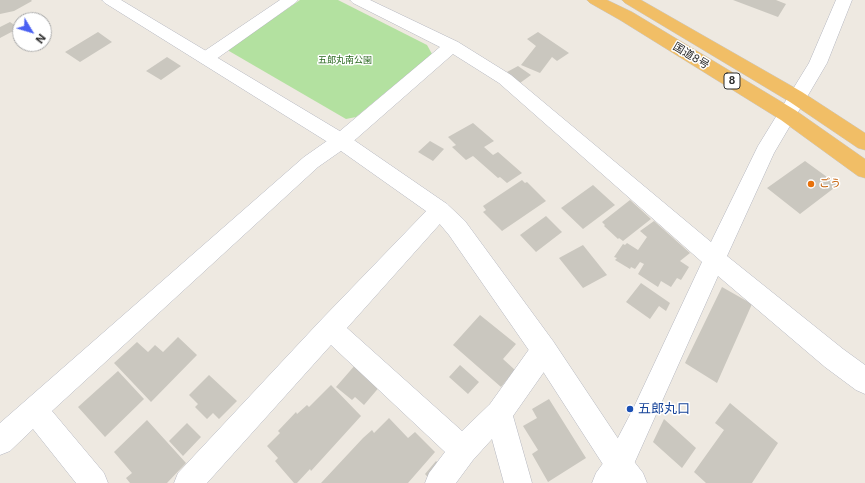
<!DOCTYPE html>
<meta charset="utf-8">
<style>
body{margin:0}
#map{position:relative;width:865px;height:483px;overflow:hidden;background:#eee9e1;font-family:Inter,sans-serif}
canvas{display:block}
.north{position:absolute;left:12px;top:12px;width:40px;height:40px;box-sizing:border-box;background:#fff;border:1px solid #ababab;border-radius:50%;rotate:128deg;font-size:11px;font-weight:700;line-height:16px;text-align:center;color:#2d2d2d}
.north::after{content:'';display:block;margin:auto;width:14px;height:18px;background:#4a60f2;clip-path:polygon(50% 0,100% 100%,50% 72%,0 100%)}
</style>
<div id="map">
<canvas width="865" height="483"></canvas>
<div class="north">N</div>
</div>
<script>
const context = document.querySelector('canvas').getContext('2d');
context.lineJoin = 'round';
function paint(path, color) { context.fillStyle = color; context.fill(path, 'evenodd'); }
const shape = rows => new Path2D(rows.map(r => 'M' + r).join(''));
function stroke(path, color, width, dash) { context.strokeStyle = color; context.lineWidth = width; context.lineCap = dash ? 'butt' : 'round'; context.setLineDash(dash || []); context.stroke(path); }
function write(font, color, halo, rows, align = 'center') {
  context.font = font + ' Inter,"Noto Sans JP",sans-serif'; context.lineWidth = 3; context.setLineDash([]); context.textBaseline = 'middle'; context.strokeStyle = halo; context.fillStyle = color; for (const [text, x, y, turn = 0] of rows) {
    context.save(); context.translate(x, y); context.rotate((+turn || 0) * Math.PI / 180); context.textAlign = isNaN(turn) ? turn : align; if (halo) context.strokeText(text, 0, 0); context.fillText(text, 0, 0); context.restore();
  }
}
paint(shape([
 [300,0,338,0,427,45,432,54,356,117,346,119,229,51,229,49]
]), '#b3e1a0');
paint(shape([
 [0,0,31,0,32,1,14,11,0,14],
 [733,0,776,0,786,4,778,17],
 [10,22,19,28,0,38,0,27],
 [98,32,112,42,80,62,65,52],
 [538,32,569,53,557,61,552,57,540,73,521,65,536,46,527,39],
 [167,57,181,66,161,80,146,71],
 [518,66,531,75,520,83,507,72],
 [473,123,494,141,484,147,493,155,498,152,522,173,507,183,500,177,498,178,473,156,466,160,452,147,456,145,448,137],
 [430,141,444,149,433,161,418,152],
 [805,161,838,185,800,214,767,188],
 [522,180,525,183,527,182,546,201,502,231,483,212,486,210,483,206],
 [593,185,615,205,583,229,561,208],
 [630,200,651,219,623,241,619,238,618,239,604,226,605,225,602,222],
 [546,216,562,232,536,252,520,235],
 [654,221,690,253,680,261,689,267,681,280,677,278,671,287,661,281,658,287,638,274,644,264,640,262,635,269,631,267,630,269,615,260,617,258,614,257,623,244,625,245,627,243,638,250,647,237,640,231],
 [583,245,607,275,583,288,559,258],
 [641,283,670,303,666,311,659,306,650,319,626,302],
 [722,287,752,304,717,383,685,363],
 [480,315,516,344,503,359,515,370,501,387,453,345],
 [178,337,197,355,151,402,114,363,137,342,148,352,155,345,163,352],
 [356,364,381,385,364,405,355,397,352,400,336,387],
 [460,365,479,382,468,394,449,377],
 [118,371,144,399,105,437,78,407],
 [209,375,237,401,219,419,213,413,207,419,195,407,198,404,189,395],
 [331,385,361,416,311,471,310,469,297,483,294,483,275,461,278,458,267,446,280,433,278,431,296,412,297,414,307,405,309,407],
 [549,399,586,458,548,482,532,454,538,450,523,426,537,418,532,409],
 [730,403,778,443,752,483,706,483,694,472,724,430,715,423],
 [389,418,408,438,415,432,435,452,408,483,321,483,363,438,372,430,374,433],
 [664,419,696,448,682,468,653,442],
 [147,420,186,463,167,483,130,483,126,478,132,473,114,452],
 [187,423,201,437,183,456,169,441],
 [436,461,445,470,433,483,425,474]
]), '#cac7bf');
const minor = shape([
 [280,0,298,0,295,3,212,62,206,64,200,62,197,58,200,54,280,0],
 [350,0,370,0,458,42,511,75,711,242,758,146,809,63,836,0,852,0,827,63,774,153,727,256,843,349,865,365,865,394,856,390,825,367,718,276,629,475,623,483,592,483,596,473,609,455,633,409,702,262,499,83,453,54,348,146,318,167,52,411,104,473,108,483,76,483,33,429,10,451,0,455,0,423,304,157,334,136,440,47,353,3,350,0],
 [440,201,447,204,451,210,447,216,347,328,462,431,490,404,535,341,544,338,553,341,556,350,553,359,513,416,532,483,504,483,492,439,473,460,456,483,425,483,429,473,445,452,331,345,207,483,174,483,178,473,321,320,433,204,440,201]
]);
const tertiary = shape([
 [102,0,121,0,348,136,447,204,465,221,553,341,629,455,643,473,647,483,615,483,535,359,449,235,433,216,334,146,105,3,102,0]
]);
const trunk = shape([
 [587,0,607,0,632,12,795,110,865,159,865,178,858,176,781,120,620,20,590,3,587,0],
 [622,0,641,0,802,92,865,133,865,150,858,148,790,102,625,3,622,0]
]);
stroke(minor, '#b4b6bf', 1);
stroke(tertiary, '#b4b6bf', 1);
stroke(trunk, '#c8c8c8', 1);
paint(minor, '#fff');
paint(tertiary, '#fff');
paint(trunk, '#f1be66');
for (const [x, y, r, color] of [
 [811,184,4,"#e8710a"],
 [630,409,4,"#1a4fb4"]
]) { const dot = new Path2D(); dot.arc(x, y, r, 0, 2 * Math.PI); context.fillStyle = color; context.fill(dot); stroke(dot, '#fff', 1.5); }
write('9px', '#2a681f', '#fff', [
 ["五郎丸南公園",345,60]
]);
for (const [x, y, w] of [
 [732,81,16]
]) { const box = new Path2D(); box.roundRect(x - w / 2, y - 8, w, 16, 3); context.fillStyle = '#fff'; context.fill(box); stroke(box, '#2d2d2d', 1); }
write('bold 10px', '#2d2d2d', null, [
 ["8",732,81]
]);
write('11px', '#2d2d2d', '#fff', [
 ["国道8号",691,56,31]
]);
write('11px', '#c56008', '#fff', [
 ["ごう",819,184]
], 'left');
write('13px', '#164399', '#fff', [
 ["五郎丸口",638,409]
], 'left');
</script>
